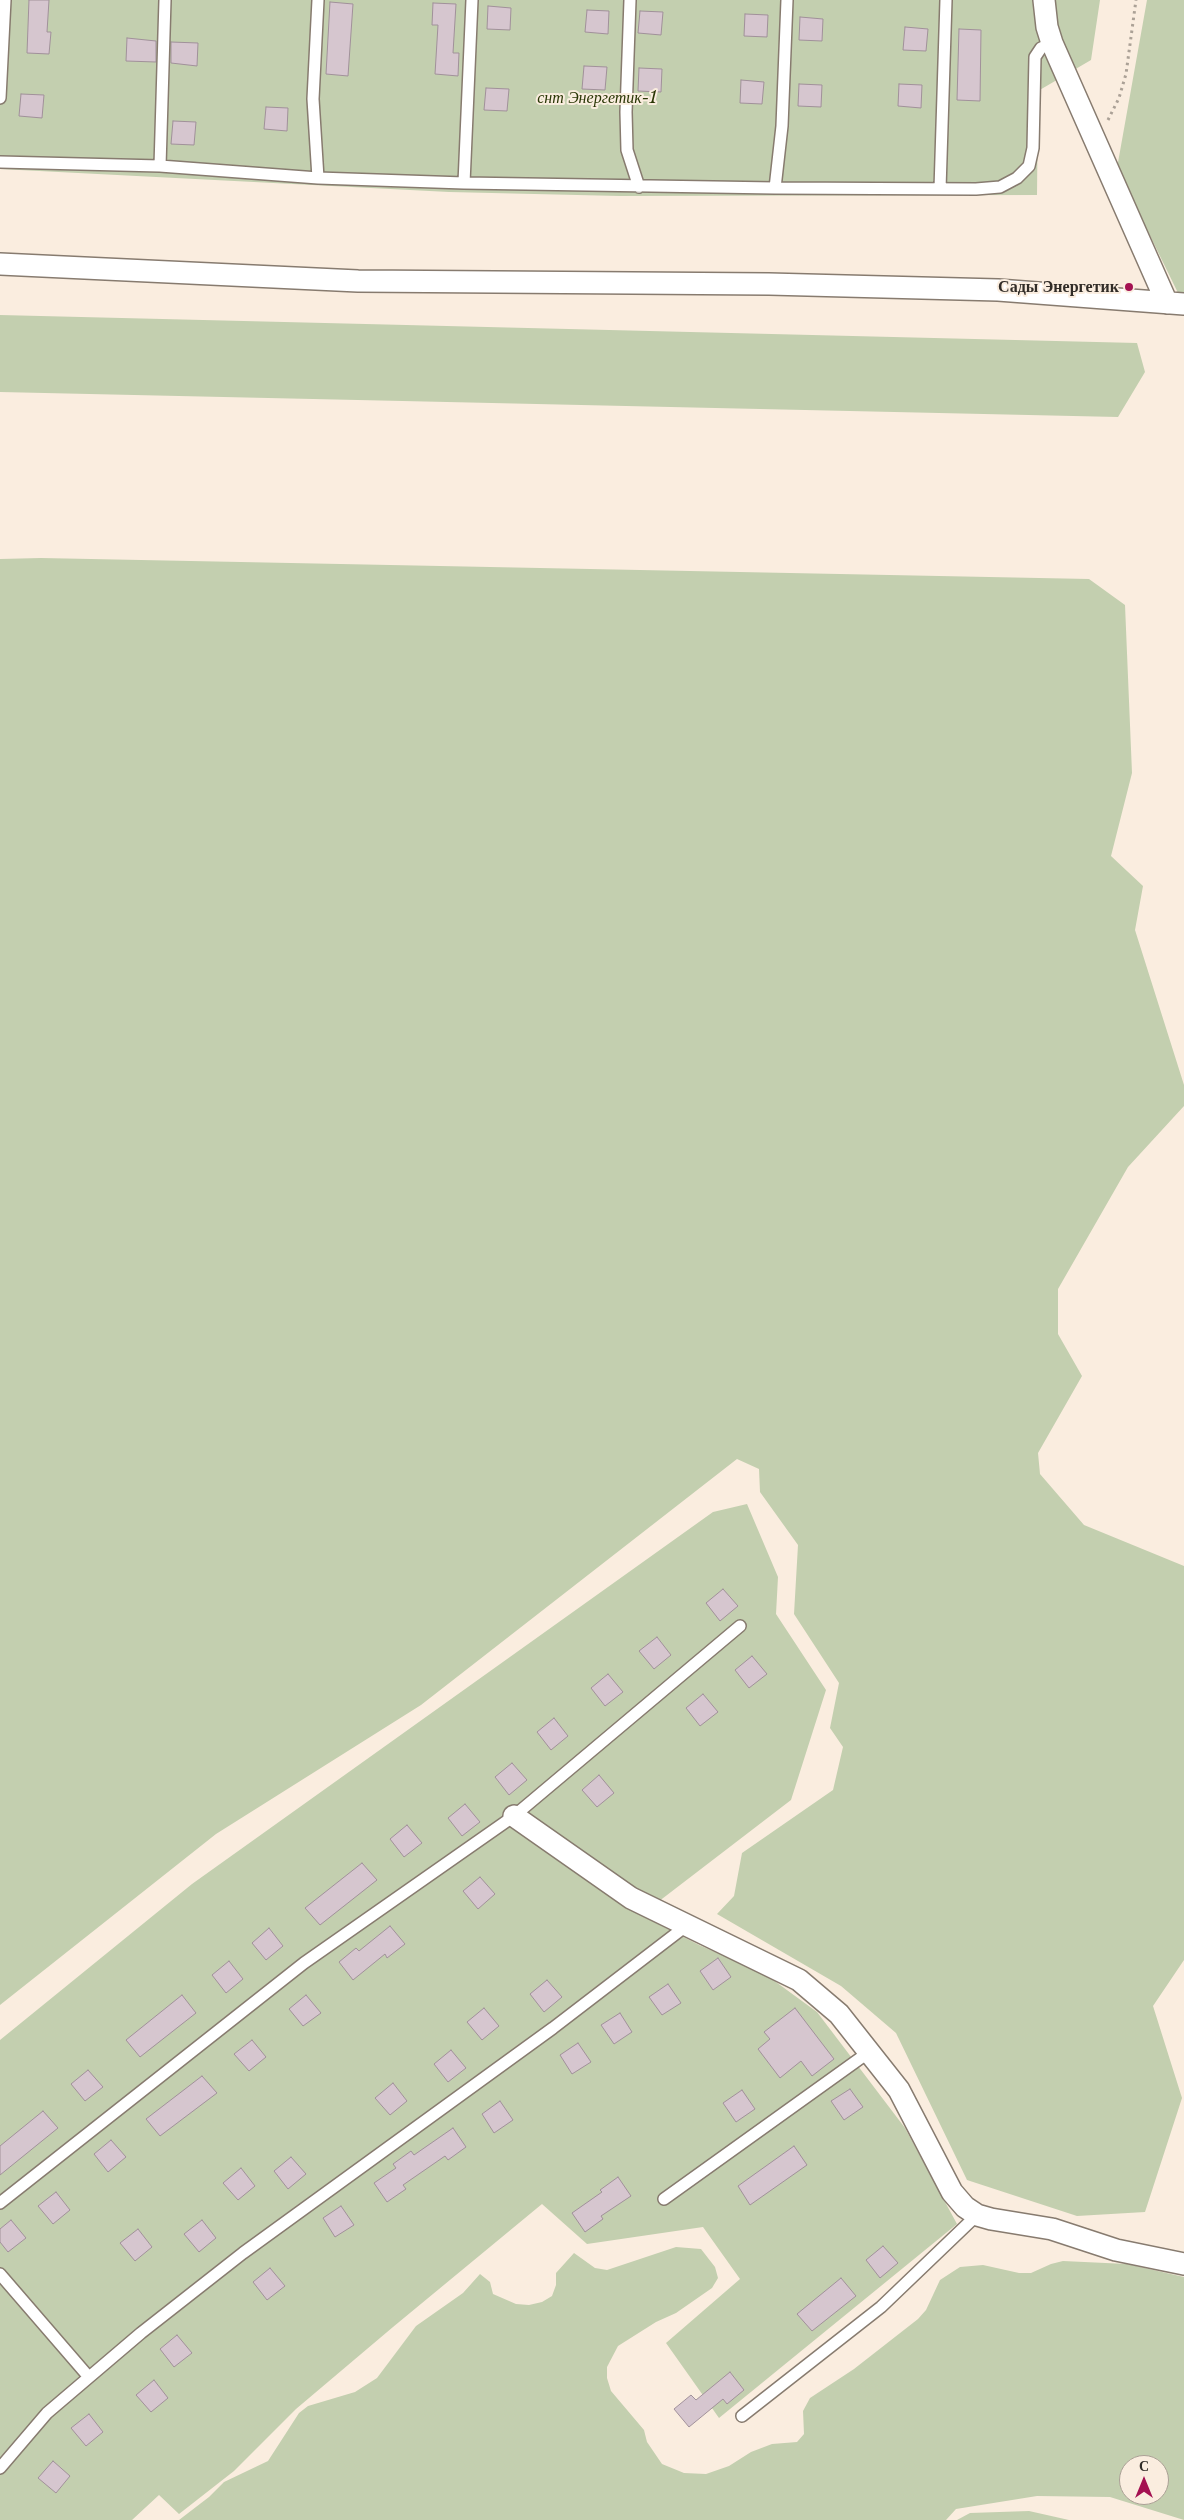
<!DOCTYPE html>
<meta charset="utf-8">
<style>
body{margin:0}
#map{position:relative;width:1184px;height:2520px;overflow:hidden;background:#faeddf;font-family:"Libre Baskerville",serif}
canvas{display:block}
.north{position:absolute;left:1119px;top:2455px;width:50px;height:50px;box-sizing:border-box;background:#faeddf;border:1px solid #aaa095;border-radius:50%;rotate:0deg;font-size:14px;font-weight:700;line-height:20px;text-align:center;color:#312c27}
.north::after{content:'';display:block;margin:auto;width:18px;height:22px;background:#a41151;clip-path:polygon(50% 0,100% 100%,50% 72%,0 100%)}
</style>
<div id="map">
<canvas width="1184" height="2520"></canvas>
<div class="north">С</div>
</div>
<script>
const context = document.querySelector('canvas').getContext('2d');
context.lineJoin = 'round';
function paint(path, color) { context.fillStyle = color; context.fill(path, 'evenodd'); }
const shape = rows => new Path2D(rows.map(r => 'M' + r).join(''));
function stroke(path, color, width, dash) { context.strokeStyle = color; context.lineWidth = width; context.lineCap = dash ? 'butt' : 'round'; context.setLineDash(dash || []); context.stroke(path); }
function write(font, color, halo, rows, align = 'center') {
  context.font = font + ' "Libre Baskerville",serif'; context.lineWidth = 4; context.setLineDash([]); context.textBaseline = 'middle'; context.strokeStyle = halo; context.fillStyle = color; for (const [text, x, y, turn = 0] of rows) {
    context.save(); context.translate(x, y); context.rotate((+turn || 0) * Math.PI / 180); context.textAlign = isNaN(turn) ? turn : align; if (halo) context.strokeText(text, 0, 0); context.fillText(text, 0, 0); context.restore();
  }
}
paint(shape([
 [0,0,1100,0,1091,60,1038,91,1037,195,620,196,449,192,0,169],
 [1147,0,1184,0,1184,295,1179,295,1117,168],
 [0,315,1137,343,1145,372,1118,417,0,392],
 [41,558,1089,579,1125,605,1132,773,1111,856,1143,886,1135,930,1184,1085,1184,1106,1128,1167,1058,1289,1058,1334,1082,1376,1038,1453,1040,1474,1084,1525,1184,1566,1184,1960,1153,2006,1182,2098,1145,2212,1077,2216,967,2180,896,2033,841,1986,717,1914,734,1896,742,1853,833,1790,843,1747,830,1728,839,1683,794,1614,798,1545,760,1492,759,1469,737,1459,421,1705,216,1834,0,2005,0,559],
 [747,1504,778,1577,776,1614,826,1690,791,1800,641,1915,699,1945,765,1974,817,2012,905,2128,957,2224,719,2418,666,2343,740,2279,703,2227,587,2244,542,2204,393,2327,296,2409,234,2471,179,2514,159,2495,132,2520,0,2520,0,2040,192,1884,713,1512],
 [676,2247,701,2249,715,2267,718,2278,712,2288,676,2313,656,2322,618,2346,607,2367,607,2378,611,2391,644,2430,647,2442,662,2464,684,2473,706,2474,729,2466,751,2452,772,2444,797,2442,804,2434,803,2411,810,2398,854,2369,918,2319,926,2310,940,2280,960,2267,983,2265,1019,2273,1031,2273,1051,2264,1063,2261,1127,2264,1184,2277,1184,2520,1110,2497,1037,2496,956,2509,946,2520,179,2520,209,2497,224,2482,268,2461,299,2413,308,2406,355,2392,377,2378,416,2326,463,2293,480,2274,490,2282,493,2294,516,2304,529,2305,542,2302,552,2296,556,2285,556,2273,574,2253,595,2268,607,2270],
 [1129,2465,1159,2465,1159,2495,1129,2495],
 [1029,2511,1069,2520,957,2520,970,2513]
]), '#c3cfaf');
const building = shape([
 [29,0,49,0,47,32,51,32,49,54,27,53,29,0],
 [330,2,353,4,348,76,326,74,330,2],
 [433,3,456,4,453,53,459,53,458,76,435,74,438,25,432,25,433,3],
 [488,6,511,8,510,30,487,29,488,6],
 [587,10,609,11,608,34,585,32,587,10],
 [640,11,663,12,661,35,638,33,640,11],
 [745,14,768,15,767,37,744,36,745,14],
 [800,17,823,19,822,41,799,40,800,17],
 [905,27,928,29,926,51,903,50,905,27],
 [959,29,981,30,980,101,957,100,959,29],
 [127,38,156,41,156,62,126,61,127,38],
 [171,42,198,43,197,66,171,63,171,42],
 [584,66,607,67,605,90,582,89,584,66],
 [639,68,662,69,661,92,638,91,639,68],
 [741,80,764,82,762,104,740,103,741,80],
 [799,84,822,85,821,107,798,106,799,84],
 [899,84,922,85,921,108,898,106,899,84],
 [486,88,509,89,507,111,484,110,486,88],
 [21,94,44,95,42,118,19,116,21,94],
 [266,107,288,108,287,131,264,129,266,107],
 [173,121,196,122,194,145,171,144,173,121],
 [723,1589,738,1606,720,1621,706,1603,723,1589],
 [657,1637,671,1655,654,1669,639,1651,657,1637],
 [752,1656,767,1674,749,1688,735,1670,752,1656],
 [608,1674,623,1692,605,1706,591,1688,608,1674],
 [703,1694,718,1712,700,1726,686,1708,703,1694],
 [554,1718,568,1736,551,1750,537,1732,554,1718],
 [512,1763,527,1780,509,1795,495,1777,512,1763],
 [599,1775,614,1793,597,1807,582,1790,599,1775],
 [465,1804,480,1822,462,1836,448,1818,465,1804],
 [407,1825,422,1843,404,1857,390,1839,407,1825],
 [362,1863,377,1880,320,1925,305,1908,362,1863],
 [480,1877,495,1894,478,1909,463,1891,480,1877],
 [390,1926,405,1944,387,1958,385,1954,353,1980,339,1962,356,1948,359,1951,390,1926],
 [269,1928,283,1946,266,1960,252,1943,269,1928],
 [718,1958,731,1977,713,1990,700,1971,718,1958],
 [229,1961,243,1979,226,1993,212,1975,229,1961],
 [547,1980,562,1997,544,2012,530,1994,547,1980],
 [668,1984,681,2003,662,2015,649,1997,668,1984],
 [182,1995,196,2013,140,2057,126,2040,182,1995],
 [306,1995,321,2013,303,2026,289,2009,306,1995],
 [484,2008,499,2026,482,2040,467,2022,484,2008],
 [795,2008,834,2059,812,2076,801,2061,780,2078,758,2049,770,2039,764,2032,795,2008],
 [620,2013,632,2032,614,2044,601,2025,620,2013],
 [252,2040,266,2057,249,2071,234,2054,252,2040],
 [578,2043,591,2062,572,2074,560,2055,578,2043],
 [451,2050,466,2068,448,2082,434,2064,451,2050],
 [88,2070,103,2087,85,2101,71,2084,88,2070],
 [202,2076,217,2093,160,2136,146,2119,202,2076],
 [393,2083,407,2101,390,2115,375,2098,393,2083],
 [850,2089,863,2107,844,2120,831,2101,850,2089],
 [742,2090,755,2109,736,2122,723,2103,742,2090],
 [500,2101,513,2120,494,2133,482,2114,500,2101],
 [43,2111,58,2128,0,2175,0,2146,43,2111],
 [453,2128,466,2147,448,2160,445,2156,403,2185,406,2189,387,2202,374,2183,396,2168,393,2164,411,2151,414,2155,453,2128],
 [111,2140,126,2157,108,2172,94,2154,111,2140],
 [794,2146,807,2165,750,2205,738,2186,794,2146],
 [291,2157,306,2174,288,2189,274,2171,291,2157],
 [241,2168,255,2186,238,2200,223,2183,241,2168],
 [618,2177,631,2196,601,2216,603,2219,585,2232,572,2213,602,2192,600,2190,618,2177],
 [56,2192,70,2210,53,2224,38,2206,56,2192],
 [341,2206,354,2225,335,2237,323,2218,341,2206],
 [11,2220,26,2238,8,2252,0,2242,0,2229,11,2220],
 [202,2220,216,2238,199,2252,184,2234,202,2220],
 [138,2229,152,2247,135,2261,120,2243,138,2229],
 [883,2246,898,2263,880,2278,866,2260,883,2246],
 [270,2268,285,2286,267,2300,253,2282,270,2268],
 [841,2278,856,2296,812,2331,797,2314,841,2278],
 [177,2335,192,2353,174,2367,160,2349,177,2335],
 [730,2372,744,2390,727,2404,723,2399,689,2427,674,2409,691,2395,696,2400,730,2372],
 [154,2380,168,2398,151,2412,136,2395,154,2380],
 [89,2414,103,2432,86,2446,71,2428,89,2414],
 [53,2461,70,2476,56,2493,38,2478,53,2461]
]);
paint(building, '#d6c6cf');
stroke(building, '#a1919a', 1);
const lane = shape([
 [318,0,313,99,318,178],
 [630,0,626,112,627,150,639,187],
 [0,98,5,0],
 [0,162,160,166,318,178,464,183,775,188,976,189,1000,187,1017,178,1029,166,1033,148,1035,57,1041,48,1052,43],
 [160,166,165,0],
 [464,183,472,0],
 [775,188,782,126,787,0],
 [940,189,946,0],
 [664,2199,869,2052],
 [0,2203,304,1963,514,1816,740,1626],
 [0,2274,88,2376],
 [742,2416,881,2307,977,2215],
 [0,2468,47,2413,141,2333,243,2253,553,2028,686,1926]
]);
const street = shape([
 [1044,0,1047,27,1052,43,1167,303],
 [0,264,358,281,769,284,998,290,1184,304],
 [514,1816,631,1898,799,1980,839,2014,899,2090,952,2192,965,2207,977,2215,991,2219,1052,2229,1116,2250,1184,2264]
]);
stroke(lane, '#877b6f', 14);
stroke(street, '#877b6f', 24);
stroke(shape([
 [1108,120,1119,98,1126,74,1136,0]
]), '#aba196', 3, [2.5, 4]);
stroke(lane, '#fff', 11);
stroke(street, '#fff', 21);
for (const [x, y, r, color] of [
 [1129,287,5,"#a41151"]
]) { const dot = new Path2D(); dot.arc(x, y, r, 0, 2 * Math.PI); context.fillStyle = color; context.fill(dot); stroke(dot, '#faeddf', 2); }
write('italic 16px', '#293605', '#faeddf', [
 ["снт Энергетик-1",597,98]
]);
write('bold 16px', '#312c27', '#faeddf', [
 ["Сады Энергетик",1119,287]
], 'right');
</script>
